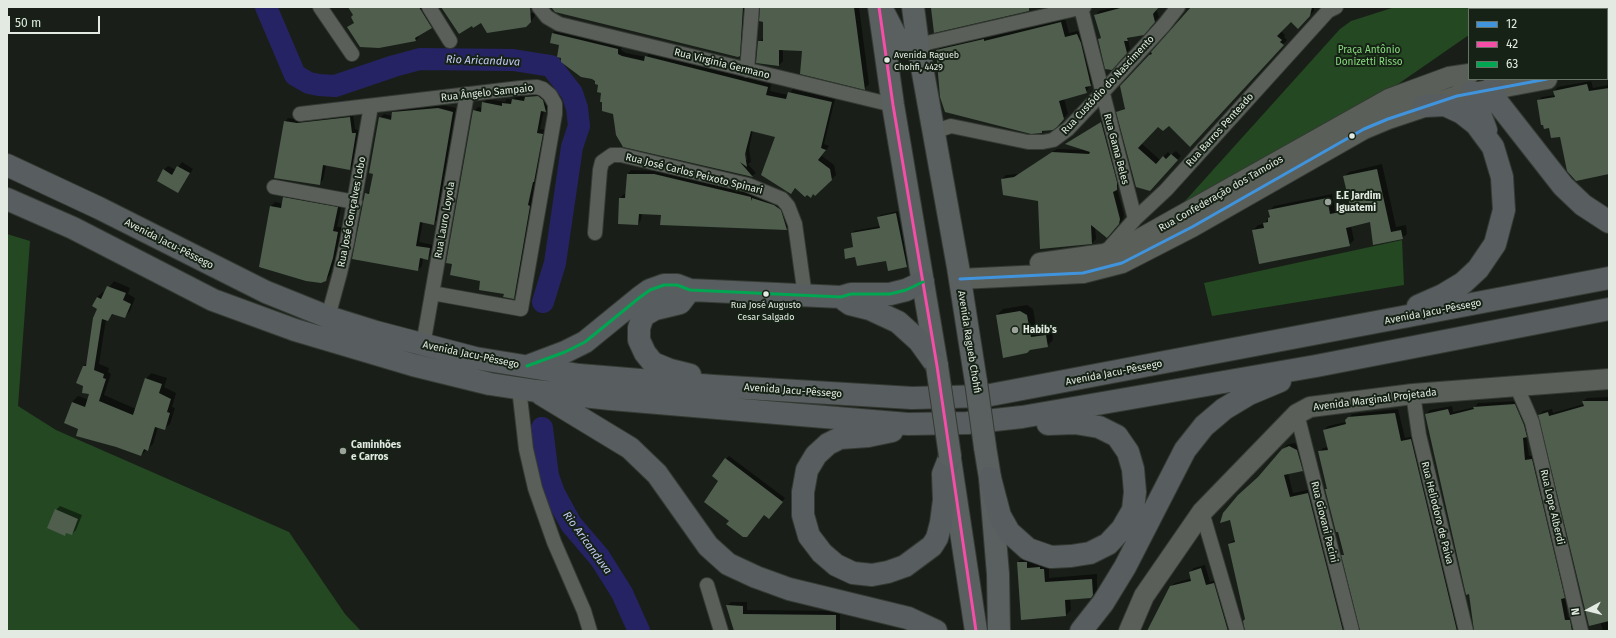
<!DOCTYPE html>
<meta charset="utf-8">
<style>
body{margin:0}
#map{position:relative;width:1616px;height:638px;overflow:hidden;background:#191f18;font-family:"Fira Sans",sans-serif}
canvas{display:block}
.frame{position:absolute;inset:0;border:8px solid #e2eae1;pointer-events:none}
.legend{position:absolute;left:1468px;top:8px;width:140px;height:72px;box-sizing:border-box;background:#162215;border:1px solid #687267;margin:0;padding:5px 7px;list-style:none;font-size:12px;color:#e2eae1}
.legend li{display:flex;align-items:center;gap:8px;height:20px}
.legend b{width:20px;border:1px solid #687267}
.north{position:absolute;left:1568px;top:590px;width:40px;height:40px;-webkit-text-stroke:3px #162215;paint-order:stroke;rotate:263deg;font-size:11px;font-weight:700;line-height:16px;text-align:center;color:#e2eae1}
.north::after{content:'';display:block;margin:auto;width:14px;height:18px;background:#e2eae1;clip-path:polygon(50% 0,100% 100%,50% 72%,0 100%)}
.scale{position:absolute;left:8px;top:16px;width:92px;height:18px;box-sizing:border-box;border:2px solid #e2eae1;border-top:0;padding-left:5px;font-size:12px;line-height:14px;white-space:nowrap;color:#e2eae1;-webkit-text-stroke:3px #162215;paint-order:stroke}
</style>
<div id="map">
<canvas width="1616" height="638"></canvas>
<div class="frame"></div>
<ul class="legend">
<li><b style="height:5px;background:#4094de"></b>12</li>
<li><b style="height:5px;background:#f54da8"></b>42</li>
<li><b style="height:5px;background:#00a651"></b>63</li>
</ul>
<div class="north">N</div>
<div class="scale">50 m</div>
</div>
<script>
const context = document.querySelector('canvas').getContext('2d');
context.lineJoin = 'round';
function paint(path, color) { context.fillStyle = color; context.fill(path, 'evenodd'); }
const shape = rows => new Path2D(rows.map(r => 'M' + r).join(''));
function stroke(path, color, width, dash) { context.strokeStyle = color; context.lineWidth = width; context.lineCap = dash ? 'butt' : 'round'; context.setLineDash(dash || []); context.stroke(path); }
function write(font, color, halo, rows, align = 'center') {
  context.font = font + ' "Fira Sans",sans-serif'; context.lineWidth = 4; context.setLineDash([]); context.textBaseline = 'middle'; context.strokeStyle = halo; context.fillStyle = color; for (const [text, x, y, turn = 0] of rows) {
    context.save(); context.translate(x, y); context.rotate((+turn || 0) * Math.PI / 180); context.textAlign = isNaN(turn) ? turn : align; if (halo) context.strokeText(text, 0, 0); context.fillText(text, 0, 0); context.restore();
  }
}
paint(shape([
 [1395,7,1509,7,1506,9,1469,9,1469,35,1466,37,1388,91,1176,211,1340,29,1351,21],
 [7,234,30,241,18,406,56,430,289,532,345,614,361,631,7,631],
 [1402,240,1404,285,1212,316,1204,283]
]), '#244821');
paint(shape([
 [349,7,425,7,435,23,418,35,419,37,416,40,378,47,349,27,355,22,354,15],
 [443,7,526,7,530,13,537,13,529,24,481,22],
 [562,7,747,7,743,52,739,56],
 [762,7,859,7,869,84,865,88,801,73,803,50,783,50,783,61,779,65,759,42,764,38],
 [1116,7,1158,7,1156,9,1159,17,1147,30,1128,39,1130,49,1116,64,1099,39,1102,37,1096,15,1099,11],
 [1192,7,1314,7,1314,11,1298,28,1291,21,1281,31,1285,35,1284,37,1287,40,1194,141,1169,125,1158,125,1141,143,1160,160,1168,152,1171,155,1176,151,1181,156,1154,186,1118,113,1126,107,1121,86],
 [1562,7,1609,7,1609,53,1607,53,1607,9,1560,9],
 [1065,18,1069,33,1082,30,1094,80,1086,92,1064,98,1068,114,1056,126,1042,132,937,50,942,46,988,35,988,37],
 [557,29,622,46,621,50,626,53,646,57,650,53,771,84,770,91,788,95,793,89,835,99,824,144,829,146,822,156,834,165,836,175,815,195,796,188,790,193,776,136,753,130,749,149,751,162,748,164,756,173,752,176,602,92,599,84,561,44,551,43,553,33],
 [744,149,746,149,747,160,745,160],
 [1591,81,1593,88,1609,85,1609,173,1550,126,1538,101,1542,97,1555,95,1554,91,1558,87],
 [542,93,550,107,546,111,544,111,540,129,546,130,538,177,536,179,532,201,534,202,517,294,513,298,482,280,474,111,478,107,483,108,483,103,487,99,505,102,507,99,513,100,517,96,526,97,530,94],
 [442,105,456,108,437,220,433,224,423,222,419,242,433,245,431,255,427,259,423,258,422,266,418,270,366,194,371,190,380,118,384,114,393,116,397,108],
 [382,117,396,120,396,122,382,119],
 [353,114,355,129,359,130,353,165,349,169,326,165,323,180,319,184,285,122,288,118,301,120],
 [1106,119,1120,185,1117,188,1124,215,1123,219,1111,233,1095,227,1096,239,1092,243,1039,200,1002,179,1006,175,1019,174,1057,149,1083,150,1067,144],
 [182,162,193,169,178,192,164,170,168,166,176,170],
 [1382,164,1396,227,1406,225,1407,234,1402,238,1370,221,1351,226,1354,240,1349,245,1253,230,1258,225,1264,224,1270,216,1269,211,1274,206,1332,194,1335,210,1351,207,1344,177,1349,172],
 [631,170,658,171,754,193,754,197,757,195,784,207,790,225,787,229,767,228,662,214,642,213,641,220,638,224,620,198,624,194,627,195,628,174],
 [289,193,342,203,337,227,342,227,337,253,330,275,326,280,270,207,275,202,283,204,284,198],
 [898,211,908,264,906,266,887,259,856,256,845,250,854,246,852,234,854,231,880,226,878,217,881,215],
 [114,281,130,288,128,294,135,298,130,311,124,317,114,313,108,320,106,319,99,364,109,368,108,372,111,374,104,395,136,409,146,379,151,373,167,378,164,387,176,393,172,407,175,408,170,424,164,429,158,427,153,444,141,455,77,435,79,429,65,423,72,402,78,396,89,400,91,394,84,366,87,363,98,308,97,297,103,292,105,293],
 [1027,305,1033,309,1037,332,1052,329,1053,340,1047,346,1030,349,997,315,1003,309],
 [1609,397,1609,631,1603,631,1539,415,1543,411,1552,409,1553,413,1584,404,1583,401,1587,398],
 [1519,401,1530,432,1526,436,1529,456,1535,455,1568,593,1565,596,1568,617,1573,616,1577,631,1478,631,1426,414,1430,410,1452,406,1453,412,1475,407,1478,403],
 [1398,409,1405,438,1414,436,1461,631,1361,631,1343,555,1345,553,1326,489,1328,488,1319,452,1323,448,1329,447,1324,430,1328,426,1346,422,1352,414],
 [1294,443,1301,446,1306,467,1302,470,1288,473,1293,493,1312,489,1349,631,1246,631,1246,618,1229,544,1236,539,1260,476,1287,445],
 [729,456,785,498,769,518,764,514,731,521,720,481,726,459],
 [60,506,82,515,76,530,72,534,67,532,65,534,56,510],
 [1023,557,1032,557,1032,563,1044,562,1049,564,1049,578,1097,574,1097,590,1091,597,1070,598,1071,610,1066,615,1018,562],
 [1205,565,1210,582,1218,579,1234,631,1148,631,1170,587,1175,583,1192,578,1190,572,1194,568],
 [731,602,747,602,747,610,840,611,840,631,735,631,727,606]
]), '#0007');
stroke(shape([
 [266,7,295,75,309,83,319,85,335,86,394,66,420,59,513,60,551,66,572,93,577,108,579,126,572,147,555,263,543,302],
 [542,428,548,476,554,493,571,524,600,558,622,593,639,631]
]), '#262364', 22);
paint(shape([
 [348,7,419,7,432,28,415,38,416,41,379,48,360,47,347,27,354,23,351,17,353,15],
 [441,7,530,7,531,22,526,27,487,33,481,23,473,28,472,26,459,34],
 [551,7,743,7,740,56,738,57,555,12],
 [760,7,854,7,865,90,800,74,802,51,779,50,779,66,756,63,758,41,763,41,763,22,759,21],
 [937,7,1029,7,1029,11,934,33,931,8],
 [1124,7,1159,7,1153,14,1155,22,1144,35,1127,38,1128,41,1124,41,1127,53,1112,70,1105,69,1098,39,1101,38,1094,15],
 [1191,7,1312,7,1310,16,1298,29,1291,22,1277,36,1282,40,1280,42,1284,45,1190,147,1169,126,1163,131,1158,127,1138,148,1156,164,1163,156,1166,159,1171,154,1178,160,1150,191,1136,187,1116,112,1125,109,1120,86,1149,55,1152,54,1151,52],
 [1061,22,1065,37,1077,34,1081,43,1091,86,1085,87,1087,93,1059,101,1064,119,1057,127,1053,130,1042,131,1042,133,1031,134,945,112,940,97,936,50,984,39,984,41],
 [552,33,618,49,618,54,622,56,644,61,645,56,768,87,766,95,786,99,788,92,832,102,821,148,826,150,818,160,830,169,832,180,815,196,813,194,811,198,807,195,805,197,795,188,791,194,761,175,775,137,751,131,745,154,747,167,740,162,753,177,623,147,616,135,613,114,602,111,602,102,600,102,601,93,597,92,598,85,595,84,595,81,592,79,581,77,561,62,561,58,557,57,559,45,550,43],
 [1587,84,1589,91,1609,88,1609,174,1576,181,1567,171,1560,137,1551,138,1549,128,1544,129,1543,125,1541,125,1537,100,1555,97,1553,91],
 [538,96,543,100,546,112,541,111,537,133,543,134,534,182,533,182,528,205,530,206,514,299,503,297,504,294,479,290,480,281,450,275,452,264,446,263,473,110,481,112,482,102,502,106,502,103,511,104,512,99,524,101,525,97],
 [438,108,453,112,434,225,420,222,416,246,430,248,428,260,420,258,418,271,352,259,365,193,369,194,373,174,369,173,379,117,391,120,392,112],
 [350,117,352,133,356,133,350,170,323,165,320,185,274,178,284,121,297,123],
 [1101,122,1117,182,1117,190,1113,192,1120,219,1119,224,1107,238,1091,225,1092,244,1040,249,1038,201,1003,195,1001,179,1014,177,1052,152,1089,154,1090,152,1065,144],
 [177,166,190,173,178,193,157,181,163,169,172,175],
 [1377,169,1391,232,1401,230,1403,239,1373,245,1370,222,1346,228,1350,246,1259,264,1252,230,1264,228,1263,223,1268,222,1268,218,1270,217,1268,210,1327,198,1330,214,1351,210,1343,176],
 [627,174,654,174,751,197,751,201,752,198,774,205,781,210,787,230,660,225,661,215,639,214,638,225,618,224,619,198,625,198],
 [283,197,338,207,333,231,338,232,333,258,326,281,321,283,306,281,259,267,270,206,281,208],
 [896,213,907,267,888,271,886,261,857,266,855,257,845,259,844,249,853,247,851,233,880,228,877,217],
 [107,286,126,293,123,300,131,304,125,318,112,314,108,321,102,319,94,370,104,374,103,378,106,379,99,401,133,415,145,378,162,384,159,393,171,399,167,412,170,413,165,430,155,427,148,451,144,449,141,456,116,447,76,436,78,429,64,423,72,402,85,407,89,394,82,393,83,386,76,383,83,366,86,366,93,318,97,309,92,306,97,297,101,299],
 [1020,311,1027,315,1031,337,1046,335,1048,347,1030,350,1027,353,1003,358,996,315],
 [1582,401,1609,401,1609,621,1589,626,1538,415,1548,412,1549,416,1584,406],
 [1515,404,1524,425,1527,437,1523,438,1525,460,1532,459,1565,598,1561,599,1565,620,1570,620,1572,631,1474,631,1469,594,1466,595,1425,414,1448,409,1450,415,1474,409,1473,407],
 [1395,413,1401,441,1411,439,1457,631,1360,631,1341,555,1344,555,1338,532,1336,532,1325,489,1327,489,1318,451,1328,450,1323,430,1346,424,1345,420,1348,417],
 [1289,446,1297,450,1303,471,1284,475,1290,497,1308,493,1343,631,1245,631,1243,621,1245,619,1228,544,1235,542,1230,520,1220,523,1223,513,1238,495,1258,477,1282,449],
 [725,458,783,502,769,519,764,515,747,537,743,537,726,524,729,521,704,502,718,481,712,476],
 [55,509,78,519,72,535,66,533,65,536,47,528],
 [1017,562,1027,562,1027,568,1040,567,1040,569,1044,569,1045,582,1092,579,1093,595,1091,598,1065,600,1066,616,1021,620],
 [1201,568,1206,585,1214,583,1228,631,1147,631,1170,586,1191,581,1189,572],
 [726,605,743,606,743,614,836,615,836,631,734,631]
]), '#4f5e4d');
const minor = shape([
 [320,7,352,54],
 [429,7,450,41],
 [539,7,547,17,559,24,893,105],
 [1081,8,1135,219],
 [918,45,1084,7],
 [747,70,752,7],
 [300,114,520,88,537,87,543,89,550,95,555,104,555,114,521,309,432,293],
 [933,132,951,126,1028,142,1043,142,1053,140,1068,129,1102,93,1164,25,1178,7],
 [274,187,355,202],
 [595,233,600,170,602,162,612,155,621,155,748,185,782,199,788,206,795,224,805,296],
 [1105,253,1135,219,1166,190,1328,11,1336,7],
 [328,317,340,273,347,242,371,106],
 [423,345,467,94],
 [1516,385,1532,422,1581,631],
 [519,388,526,449,535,488,554,542,584,611,590,631],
 [1413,394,1419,435,1466,631],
 [1297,414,1352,631],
 [1202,512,1237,631],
 [707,585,721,631]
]);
const secondary = shape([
 [1539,9,1542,7],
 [1607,68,1609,68],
 [1040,263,1104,254,1127,246,1389,99,1449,77,1469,74],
 [960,279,1083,273,1122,263,1192,227,1364,129,1388,119,1457,96,1547,79],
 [1129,631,1144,596,1202,512,1297,414,1310,407,1413,394,1609,379]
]);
const primary = shape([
 [879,7,893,105,937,366],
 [913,7,918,45,958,267,976,382],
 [885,15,900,44,908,46,918,45],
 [985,447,990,478,998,574,999,631],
 [950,459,976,631]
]);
const trunk = shape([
 [1492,88,1498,103,1563,186,1583,205,1609,222],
 [1472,92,1486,130],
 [7,165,99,208,266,292,328,317,376,332,475,358,579,375,713,386,912,398,985,396,1609,278],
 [7,199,73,228,213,300,295,330,413,365,490,384,536,391,611,399,908,424,967,423,1022,417,1316,366,1609,309],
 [843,299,850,304,870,309,898,322,919,341,937,366],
 [1418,306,1443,295,1463,283,1478,269,1495,244,1504,210,1502,177,1493,147,1476,124,1462,113,1445,105,1424,106],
 [528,366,565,352,585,342,639,298,650,290,664,285,677,285,690,290,841,297,851,294,890,294,906,290,923,282],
 [690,375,670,370,653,363,645,353,639,340,639,328,643,316,655,309,680,303,690,290],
 [541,394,630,448,657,474,708,546,728,564,756,577,789,589,908,618,936,631],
 [892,431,868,436,840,438,828,444,816,455,807,470,803,492,803,515,809,536,822,553,836,565,853,573,872,575,888,572,905,566,932,546,937,538,941,523,944,500,943,474,950,456],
 [990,478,1000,516,1009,532,1028,549,1051,557,1071,556,1090,553,1108,544,1122,529,1133,510,1135,492,1133,469,1128,452,1117,436,1099,427,1075,423,1048,424],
 [1081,631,1103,603,1125,567,1185,450,1204,426,1224,409,1249,394,1280,381]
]);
stroke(minor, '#353a34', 16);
stroke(secondary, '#353a34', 22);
stroke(primary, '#353a34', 24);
stroke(trunk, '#353a34', 24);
stroke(minor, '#5a5f59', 14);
stroke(secondary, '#5a5f59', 20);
stroke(primary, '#5a5f5f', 22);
stroke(trunk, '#585e5f', 22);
const primaryBridge = shape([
 [937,366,950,456],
 [976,382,985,447]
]);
stroke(primaryBridge, '#353a34', 24, []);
stroke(primaryBridge, '#5a5f5f', 22);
stroke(shape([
 [960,279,1083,273,1122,263,1192,227,1364,129,1388,119,1457,96,1547,79]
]), '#4094de', 3);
stroke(shape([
 [879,7,893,105,937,366,976,631]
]), '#f54da8', 3);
stroke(shape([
 [527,366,565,352,585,342,639,298,650,290,664,285,677,285,690,290,841,297,851,294,890,294,906,290,923,282]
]), '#00a651', 3);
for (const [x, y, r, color] of [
 [887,60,3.5,"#e2eae1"],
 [1352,136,3.5,"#e2eae1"],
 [1328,202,4,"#9ca39b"],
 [766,294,3.5,"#e2eae1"],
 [1015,330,4,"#9ca39b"],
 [343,451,4,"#9ca39b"]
]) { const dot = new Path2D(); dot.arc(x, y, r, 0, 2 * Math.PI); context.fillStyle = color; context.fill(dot); stroke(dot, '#162215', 1.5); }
write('9px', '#e2eae1', '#162215', [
 ["Avenida Ragueb",894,55],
 ["Chohfi, 4429",894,67],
 ["Rua José Augusto",766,305,"center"],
 ["Cesar Salgado",766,317,"center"]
], 'left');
write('10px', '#88db7e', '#162215', [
 ["Praça Antônio",1369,50],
 ["Donizetti Risso",1369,62]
]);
write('10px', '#e2eae1', '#162215', [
 ["Rua Virginia Germano",722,64,14],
 ["Rua Custódio do Nascimento",1108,85,-47],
 ["Rua Ângelo Sampaio",487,93,-6],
 ["Rua Barros Penteado",1220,130,-48],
 ["Rua Gama Beles",1116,149,75],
 ["Rua José Carlos Peixoto Spinari",694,174,14],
 ["Rua Confederação dos Tamoios",1221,194,-30],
 ["Rua José Gonçalves Lobo",352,212,-79],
 ["Rua Lauro Loyola",445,220,-80],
 ["Avenida Jacu-Pêssego",169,244,27],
 ["Avenida Jacu-Pêssego",1433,312,-11],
 ["Avenida Ragueb Chohfi",969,342,81],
 ["Avenida Jacu-Pêssego",471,355,12],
 ["Avenida Jacu-Pêssego",1114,373,-11],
 ["Avenida Jacu-Pêssego",793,391,4],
 ["Avenida Marginal Projetada",1375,400,-7],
 ["Rua Lope Alberdi",1552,507,77],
 ["Rua Heliodoro de Paiva",1437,513,76],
 ["Rua Giovani Pacini",1324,522,76]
]);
write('bold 10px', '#e2eae1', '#162215', [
 ["E.E Jardim",1336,196],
 ["Iguatemi",1336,208],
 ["Habib's",1023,330],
 ["Caminhões",351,445],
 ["e Carros",351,457]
], 'left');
write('italic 11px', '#c5cbf6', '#162215', [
 ["Rio Aricanduva",483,61,2],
 ["Rio Aricanduva",587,543,54]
]);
</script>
